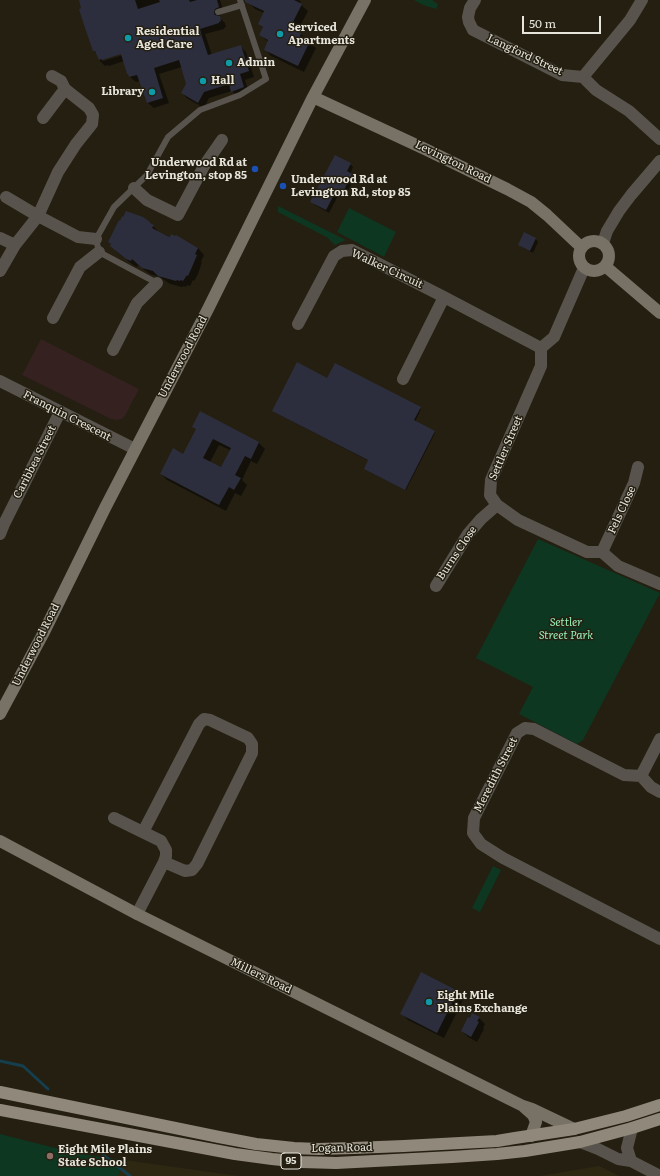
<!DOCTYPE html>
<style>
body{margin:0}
#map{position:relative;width:660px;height:1176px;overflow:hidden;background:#241f11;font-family:Literata,serif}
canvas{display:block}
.scale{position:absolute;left:522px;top:16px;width:79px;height:18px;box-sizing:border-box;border:2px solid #e7e5db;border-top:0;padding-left:5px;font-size:12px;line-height:14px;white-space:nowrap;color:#e7e5db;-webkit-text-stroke:3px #241f11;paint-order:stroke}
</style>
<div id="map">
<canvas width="660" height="1176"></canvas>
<div class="scale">50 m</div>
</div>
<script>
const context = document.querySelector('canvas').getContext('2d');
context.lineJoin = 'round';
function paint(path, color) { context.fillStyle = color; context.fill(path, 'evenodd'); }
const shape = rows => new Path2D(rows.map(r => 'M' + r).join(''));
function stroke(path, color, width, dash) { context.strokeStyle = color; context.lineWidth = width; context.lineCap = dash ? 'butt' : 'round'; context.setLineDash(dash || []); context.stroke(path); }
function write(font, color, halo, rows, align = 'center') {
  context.font = font + ' Literata,serif'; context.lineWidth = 3; context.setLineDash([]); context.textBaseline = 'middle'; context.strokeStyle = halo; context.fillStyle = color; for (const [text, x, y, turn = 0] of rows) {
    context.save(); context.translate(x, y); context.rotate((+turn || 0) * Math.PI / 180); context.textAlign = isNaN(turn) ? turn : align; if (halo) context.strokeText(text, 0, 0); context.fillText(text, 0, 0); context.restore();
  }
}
paint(shape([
 [124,1160,238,1176,118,1176],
 [599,1166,619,1176,540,1176]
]), '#2e2813');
paint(shape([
 [41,339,139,389,125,416,122,419,117,420,111,419,22,375]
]), '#342120');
paint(shape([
 [414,0,432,0,438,4,436,9,423,5],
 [278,206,346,240,335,245,328,238,278,212],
 [349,208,396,232,384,257,337,232],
 [538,539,660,593,583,740,577,744,519,714,533,687,476,658],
 [493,866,501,870,480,912,472,908],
 [0,1134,75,1153,124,1160,118,1176,0,1176]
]), '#0e3721');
paint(shape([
 [80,0,220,0,224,13,220,15,220,18,225,23,226,27,224,28,224,29,205,34,212,55,240,46,246,52,254,77,245,80,249,93,238,97,232,91,209,98,204,108,188,99,182,93,187,84,182,67,159,74,169,103,154,108,148,103,141,81,136,82,130,77,124,61,109,66,108,65,105,66,99,60,98,55,94,51],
 [125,52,126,54,103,61,101,60],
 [250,0,299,0,301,2,300,4,308,11,297,32,301,34,307,41,316,48,304,72,271,56,265,49,268,42,261,35,264,29,259,24,264,13,255,9,248,2],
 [350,164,353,167,350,174,354,178,345,197,339,194,329,213,315,205,312,202],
 [152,225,159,232,159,233,198,248,204,255,201,261,202,262,198,274,194,281,193,280,190,286,187,285,186,287,184,286,182,287,170,284,160,277,150,274,138,265,137,267,133,265,117,252,109,242],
 [536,239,538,242,533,253,522,247,519,244],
 [328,379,421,409,415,422,435,433,406,490,366,470,369,461,274,412],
 [201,413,259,443,265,449,257,464,251,461,242,480,247,485,241,496,235,493,226,511,167,480,161,474,184,455,197,430,193,427],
 [219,445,230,450,221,468,210,462],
 [422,973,458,992,464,998,444,1038,408,1020,402,1014],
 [479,1018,485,1024,483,1028,484,1029,477,1042,468,1037,462,1031]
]), '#0007');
stroke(shape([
 [0,1061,23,1066,48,1089],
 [102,1154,130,1176]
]), '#153e4e', 3);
paint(shape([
 [79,0,135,0,138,9,160,2,159,0,189,0,190,2,197,0,217,0,219,7,215,9,214,13,215,15,220,16,221,21,219,22,219,23,200,29,202,37,208,55,241,45,249,71,240,74,244,87,231,92,229,84,204,92,198,103,181,93,186,84,179,60,154,68,163,98,147,103,137,75,129,77,128,74,127,74,121,54,102,60,102,59,99,60,95,51,93,51,84,25,79,9,81,8],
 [245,0,294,0,302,4,290,28,301,33,300,36,310,41,298,66,264,50,268,40,259,35,263,27,258,24,264,11,245,2],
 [335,155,351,163,347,171,352,174,342,194,336,191,326,210,310,202],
 [126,211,143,217,150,222,150,223,154,225,152,228,167,236,170,237,171,234,175,236,176,235,198,248,195,254,197,255,192,267,188,276,187,275,183,281,181,280,180,281,177,280,176,281,158,276,153,271,142,268,132,259,131,261,126,259,110,246,111,244,108,242,119,220,120,221,122,216,123,217],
 [524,232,536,238,530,251,518,245],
 [297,362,327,378,335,363,421,407,414,420,435,431,405,490,364,469,368,460,272,411],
 [200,411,259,442,251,459,245,456,235,475,241,478,234,490,229,487,219,505,160,474,173,448,183,454,196,429,192,427],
 [213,439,231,448,221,467,203,458],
 [421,972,458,991,437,1033,400,1014],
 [472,1013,480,1017,477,1021,479,1022,471,1037,461,1031,468,1017,470,1018]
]), '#2d2e3d');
stroke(shape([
 [218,12,242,5],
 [157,283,99,252,96,239,114,207,147,175,168,137,200,110,240,95,266,79,240,0]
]), '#58544d', 6);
stroke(shape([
 [475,0,470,8,468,17,469,22,473,30,562,75,583,77,596,90,629,111,660,139],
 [583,77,630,20,642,0],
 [43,118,65,89],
 [134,188,147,200,178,215,204,166,222,140],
 [6,197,38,216,78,237,96,239],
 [0,238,15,245],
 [603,243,607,231,619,211,631,195,660,161],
 [584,268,554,337,541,348,541,366,491,480,490,495,497,505,518,520,587,552,602,552,618,566,660,584],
 [0,271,15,245,38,216,58,172,76,144,92,124,93,115,89,108,65,89,61,81,52,76],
 [53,318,80,267,99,252],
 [298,324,334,256,342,251,352,250,444,297,541,348],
 [113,350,137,303,157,283],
 [403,379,444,297],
 [0,381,135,449],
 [0,534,4,524,60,412],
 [602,552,634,483,638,467],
 [436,586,468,534,481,519,497,505],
 [660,739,641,776,651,787,660,792],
 [641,776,624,775,534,729,525,728,517,733,474,818,473,833,481,844,503,858,660,939],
 [114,818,161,841,166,850,166,856,164,862,137,914],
 [143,832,199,724,204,719,210,720,248,738,252,744,252,753,197,864,192,870,185,871,164,862],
 [580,1142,598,1149,618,1159,631,1161,660,1176],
 [631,1161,627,1148,632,1128]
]), '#58544d', 12);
stroke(shape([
 [313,97,427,150,507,189,531,202,547,215,581,247],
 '579 256a15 15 0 1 1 30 0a15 15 0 1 1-30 0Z',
 [605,266,660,313],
 [0,714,43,634,105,508,208,309,313,97,365,0],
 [0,841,137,914,523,1106,532,1109,574,1129],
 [524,1107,533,1115,536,1122,531,1136]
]), '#777166', 12);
stroke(shape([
 [0,1092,219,1137,256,1144,294,1148,318,1149,354,1148,404,1146,497,1141,515,1138,574,1129,626,1116,660,1105],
 [0,1110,235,1154,272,1159,301,1162,336,1163,452,1157,497,1154,525,1151,580,1142,632,1128,660,1119]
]), '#90887a', 12);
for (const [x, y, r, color] of [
 [280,34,4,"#0f9aa8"],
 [128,38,4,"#0f9aa8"],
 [229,63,4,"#0f9aa8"],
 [203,81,4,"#0f9aa8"],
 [152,92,4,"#0f9aa8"],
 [255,169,4,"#1a4fb4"],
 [283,186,4,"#1a4fb4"],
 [429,1002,4,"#0f9aa8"],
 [50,1156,4,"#8d6e63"]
]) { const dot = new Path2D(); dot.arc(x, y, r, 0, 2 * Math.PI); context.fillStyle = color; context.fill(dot); stroke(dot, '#241f11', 1.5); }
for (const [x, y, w] of [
 [291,1161,20]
]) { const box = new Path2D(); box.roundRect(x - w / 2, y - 8, w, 16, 3); context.fillStyle = '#241f11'; context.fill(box); stroke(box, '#e7e5db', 1); }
write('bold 10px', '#e7e5db', null, [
 ["95",291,1161]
]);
write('bold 11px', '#e7e5db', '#241f11', [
 ["Serviced",288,28],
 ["Apartments",288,41],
 ["Residential",136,32],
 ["Aged Care",136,45],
 ["Admin",237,63],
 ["Hall",211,81],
 ["Library",144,92,"right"],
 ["Underwood Rd at",247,163,"right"],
 ["Levington, stop 85",247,176,"right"],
 ["Underwood Rd at",291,180],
 ["Levington Rd, stop 85",291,193],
 ["Eight Mile",437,996],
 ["Plains Exchange",437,1009],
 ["Eight Mile Plains",58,1150],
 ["State School",58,1163]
], 'left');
write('11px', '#e7e5db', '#241f11', [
 ["Langford Street",525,55,25],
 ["Levington Road",453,162,26],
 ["Walker Circuit",387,269,25],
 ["Underwood Road",183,357,-62],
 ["Franquin Crescent",67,416,27],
 ["Settler Street",506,448,-67],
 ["Caribbea Street",35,462,-63],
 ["Fels Close",622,510,-65],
 ["Burns Close",457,553,-56],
 ["Underwood Road",36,645,-63],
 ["Meredith Street",496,775,-63],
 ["Millers Road",261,976,26],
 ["Logan Road",342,1148,-1]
]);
write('italic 11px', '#96f1b8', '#241f11', [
 ["Settler",566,623],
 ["Street Park",566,636]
]);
</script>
